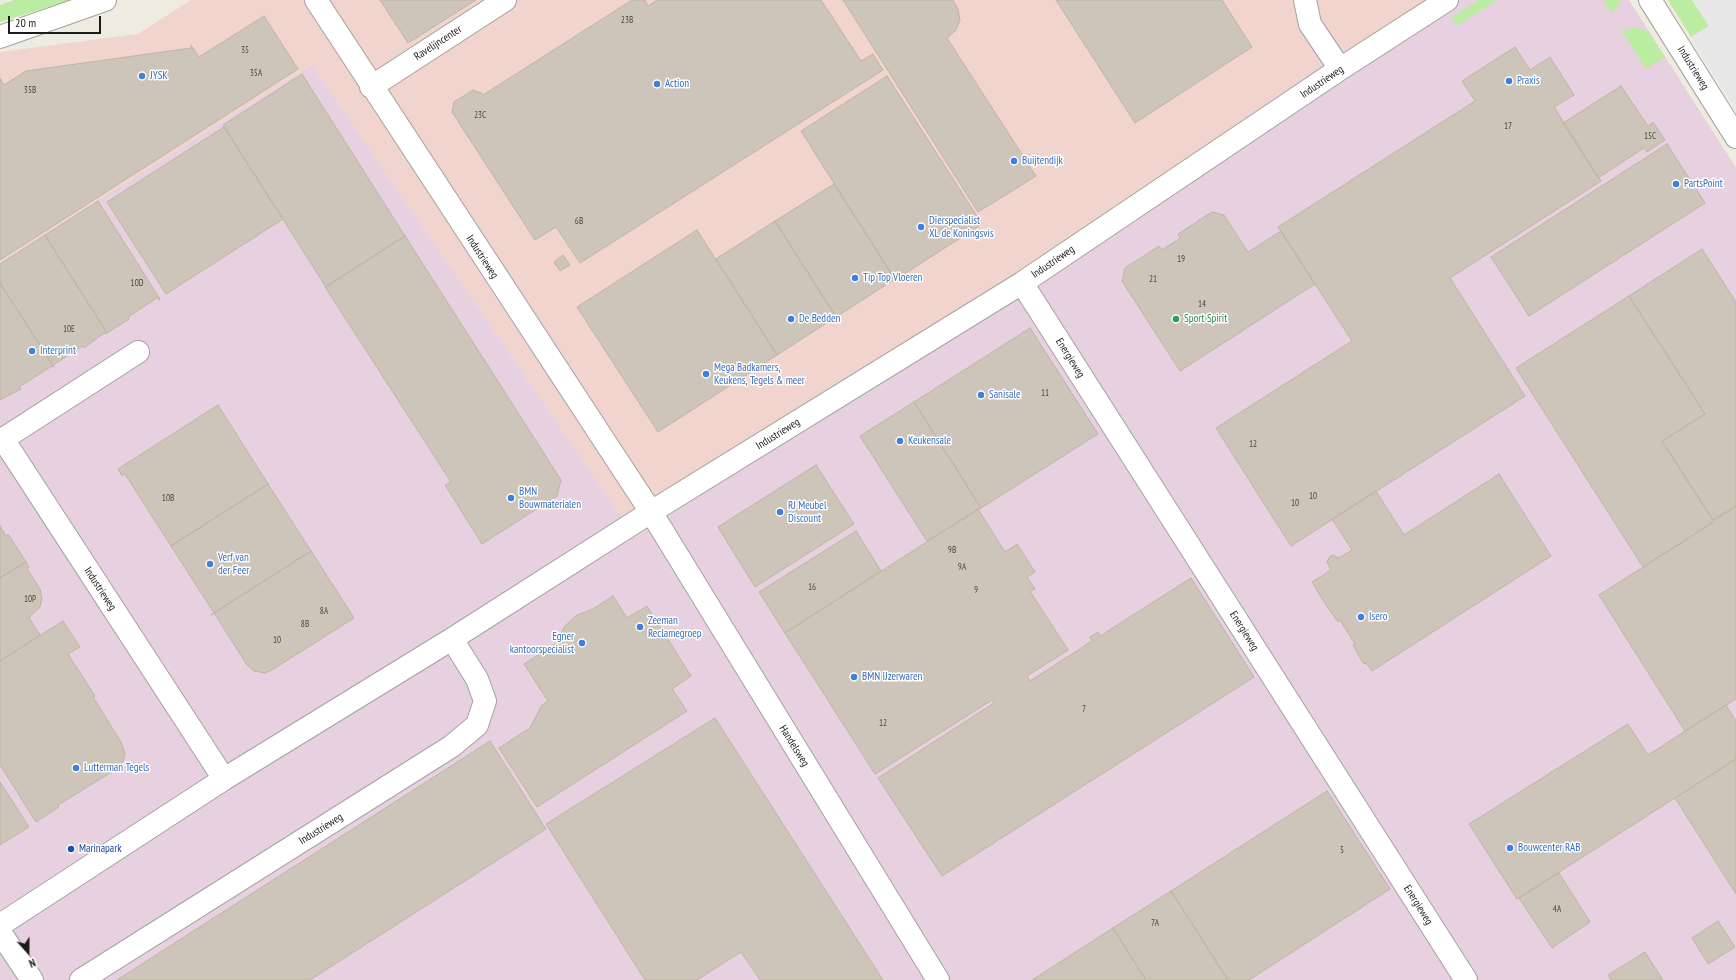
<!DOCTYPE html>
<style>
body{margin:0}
#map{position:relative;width:1736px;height:980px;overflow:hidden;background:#eeebe0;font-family:"PT Sans Narrow",sans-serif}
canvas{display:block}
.north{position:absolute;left:8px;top:932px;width:40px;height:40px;-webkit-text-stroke:3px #fff;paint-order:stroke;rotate:159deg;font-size:11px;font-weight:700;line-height:16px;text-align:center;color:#1b1b1b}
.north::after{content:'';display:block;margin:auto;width:14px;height:18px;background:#1b1b1b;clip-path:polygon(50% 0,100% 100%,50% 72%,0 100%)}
.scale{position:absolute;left:8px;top:16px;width:93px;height:18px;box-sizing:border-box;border:2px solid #1b1b1b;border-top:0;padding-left:5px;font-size:12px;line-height:14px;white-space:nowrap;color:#1b1b1b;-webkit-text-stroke:3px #fff;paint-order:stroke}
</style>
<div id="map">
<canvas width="1736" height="980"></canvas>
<div class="north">N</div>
<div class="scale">20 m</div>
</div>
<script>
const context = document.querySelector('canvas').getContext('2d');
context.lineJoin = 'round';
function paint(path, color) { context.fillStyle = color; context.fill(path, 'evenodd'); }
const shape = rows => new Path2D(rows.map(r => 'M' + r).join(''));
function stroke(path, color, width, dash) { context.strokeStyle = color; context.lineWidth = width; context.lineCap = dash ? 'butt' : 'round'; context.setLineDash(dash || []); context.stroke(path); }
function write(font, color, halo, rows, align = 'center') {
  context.font = font + ' "PT Sans Narrow",sans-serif'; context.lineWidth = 3; context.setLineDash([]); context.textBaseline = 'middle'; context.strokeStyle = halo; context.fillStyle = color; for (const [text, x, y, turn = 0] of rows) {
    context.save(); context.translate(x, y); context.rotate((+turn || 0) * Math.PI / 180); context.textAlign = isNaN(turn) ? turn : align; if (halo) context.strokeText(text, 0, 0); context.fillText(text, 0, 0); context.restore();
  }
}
paint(shape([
 [191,0,1429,0,636,538,312,65,0,262,0,52,138,34]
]), '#f0d4cd');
paint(shape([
 [1429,0,1629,0,1736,168,1736,980,0,980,0,262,312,65,636,538]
]), '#e7d1e0');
paint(shape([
 [14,0,71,0,0,22,0,5],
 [1479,0,1497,0,1456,26,1451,18],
 [1603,0,1621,0,1617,8,1611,13],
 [1668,0,1692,0,1709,26,1691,37],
 [1636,27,1649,33,1665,57,1646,69,1622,31]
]), '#baeca2');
paint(shape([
 [1692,0,1736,0,1736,110,1691,37,1709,26]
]), '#e7e7e7');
const building = shape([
 [380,0,476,0,408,43,380,0],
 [632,0,645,0,648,6,657,0,821,0,861,61,873,54,883,70,580,263,556,227,535,240,452,112,454,102,473,90,481,93,483,95,632,0],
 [843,0,953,0,958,9,960,20,956,30,947,38,1036,176,978,212,843,0],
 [1056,0,1222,0,1252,47,1135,123,1056,0],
 [264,16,298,69,0,260,0,78,4,85,26,71,191,48,191,45,199,57,264,16],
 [1515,47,1530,70,1550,57,1574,95,1554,107,1601,181,1450,278,1525,396,1291,546,1216,428,1352,341,1278,227,1475,101,1462,81,1515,47],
 [302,74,405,236,326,287,223,125,302,74],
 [887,76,982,224,895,280,801,131,887,76],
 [1621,86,1648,126,1653,122,1665,140,1647,152,1644,148,1598,178,1563,123,1621,86],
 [224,127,283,219,166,294,107,202,224,127],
 [1667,144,1705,203,1529,316,1491,257,1667,144],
 [834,184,895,279,836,317,775,221,834,184],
 [98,201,160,299,159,300,157,298,128,317,129,319,107,333,45,235,98,201],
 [1212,212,1224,215,1248,252,1281,231,1315,284,1180,371,1122,281,1125,268,1159,246,1162,250,1180,238,1178,234,1212,212],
 [775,221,836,317,777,355,716,259,775,221],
 [697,230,777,355,658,432,577,307,697,230],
 [45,235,107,333,105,334,104,333,84,348,83,346,53,365,54,367,0,283,0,264,45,235],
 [405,236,561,480,557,496,482,544,445,485,451,482,325,287,405,236],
 [1702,249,1736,302,1736,506,1713,520,1662,441,1705,414,1629,296,1702,249],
 [563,255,570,265,560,271,554,262,563,255],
 [0,283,54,367,52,366,19,387,21,389,0,400,0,283],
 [1629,296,1705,414,1662,441,1714,522,1643,567,1516,368,1629,296],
 [1030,328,1098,434,981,508,914,402,1030,328],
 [914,402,981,508,927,541,860,436,914,402],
 [218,405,268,484,171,546,125,474,122,476,118,469,218,405],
 [816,465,854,524,755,587,718,527,816,465],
 [1499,474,1551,556,1372,671,1367,664,1363,663,1353,645,1355,644,1340,620,1338,622,1326,605,1312,582,1331,570,1327,562,1330,556,1333,555,1339,558,1352,550,1332,519,1376,491,1404,535,1499,474],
 [268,484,311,551,214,613,171,546,268,484],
 [1736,506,1736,699,1685,731,1599,595,1681,543,1736,506],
 [978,509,1005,552,1017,544,1035,572,1027,577,1035,589,1030,591,1068,650,1027,676,1030,681,1092,641,1090,637,1098,632,1100,636,1191,578,1254,677,942,876,878,778,994,703,992,700,875,774,785,633,978,509],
 [0,526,6,536,8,534,26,562,0,578,0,526],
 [856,531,881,571,785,633,759,592,856,531],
 [311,551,354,618,272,670,265,673,254,671,247,665,214,613,211,615,311,551],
 [26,562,29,567,27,569,40,589,42,598,40,607,29,618,40,635,0,661,0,578,26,562],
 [613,596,627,618,647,606,691,676,672,689,687,711,537,807,499,748,530,728,542,705,548,701,524,664,558,642,564,627,577,615,593,609,613,596],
 [63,621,80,647,68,654,95,696,93,697,121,742,125,753,123,762,115,770,58,805,59,807,36,822,0,765,0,661,63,621],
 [1726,705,1736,721,1736,759,1517,899,1469,824,1628,724,1648,755,1726,705],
 [715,718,883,980,760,980,741,952,697,980,645,980,546,824,715,718],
 [490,741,546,829,310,980,117,980,490,741],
 [1736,759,1736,894,1675,798,1736,759],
 [0,782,29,827,0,845,0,782],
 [1327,791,1390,889,1249,980,1228,980,1171,891,1327,791],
 [1559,873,1590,922,1552,948,1519,898,1559,873],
 [1171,891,1228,980,1146,980,1113,928,1171,891],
 [1718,921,1735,947,1708,964,1692,938,1718,921],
 [1113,928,1146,980,1032,980,1113,928],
 [1645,952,1663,980,1611,980,1608,975,1645,952]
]);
paint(building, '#cdc5b9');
stroke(building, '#c0b4a2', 1);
const minor = shape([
 [316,0,651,512,938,980],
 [1305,0,1310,24,1340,69],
 [1650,0,1736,137],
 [0,37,105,0],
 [371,87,505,0],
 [1022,283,1466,980],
 [3,439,224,779],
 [0,441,138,352],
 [0,925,224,779,452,639,651,512,1022,283,1340,69,1447,0],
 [0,932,32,980],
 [81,980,452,746,477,725,485,701,477,679,452,639]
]);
stroke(minor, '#a2a2a2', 24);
stroke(minor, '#fff', 22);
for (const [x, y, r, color] of [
 [142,76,4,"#3f7fe0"],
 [1509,81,4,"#3f7fe0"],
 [657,84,4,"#3f7fe0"],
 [1014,161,4,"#3f7fe0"],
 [1676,184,4,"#3f7fe0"],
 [921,227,4,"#3f7fe0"],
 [855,278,4,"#3f7fe0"],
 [791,319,4,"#3f7fe0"],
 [1176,319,4,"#2e9e5b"],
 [32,351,4,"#3f7fe0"],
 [706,374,4,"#3f7fe0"],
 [981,395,4,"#3f7fe0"],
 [900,441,4,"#3f7fe0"],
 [511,498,4,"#3f7fe0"],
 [780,512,4,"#3f7fe0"],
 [210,564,4,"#3f7fe0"],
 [1361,617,4,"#3f7fe0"],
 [640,627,4,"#3f7fe0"],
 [582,643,4,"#3f7fe0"],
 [854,677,4,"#3f7fe0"],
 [76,768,4,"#3f7fe0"],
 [1510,848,4,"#3f7fe0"],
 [71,849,4,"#1a4fb4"]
]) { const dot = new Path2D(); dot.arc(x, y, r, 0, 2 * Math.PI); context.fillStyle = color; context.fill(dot); stroke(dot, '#fff', 1.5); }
write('9px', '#484642', null, [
 ["23B",627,20],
 ["35",245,50],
 ["35A",256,73],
 ["35B",30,90],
 ["23C",480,115],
 ["17",1508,126],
 ["15C",1650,136],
 ["6B",579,221],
 ["19",1181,259],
 ["21",1153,279],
 ["10D",137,283],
 ["14",1202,304],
 ["10E",69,329],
 ["11",1045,393],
 ["12",1253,444],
 ["10",1313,496],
 ["10B",168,498],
 ["10",1295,503],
 ["9B",952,550],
 ["9A",962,567],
 ["16",812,587],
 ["9",976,590],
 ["10P",30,599],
 ["8A",324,611],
 ["8B",305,624],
 ["10",277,640],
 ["7",1084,709],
 ["12",883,723],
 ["5",1342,850],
 ["4A",1557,909],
 ["7A",1155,923]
]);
write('11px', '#1b1b1b', '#fff', [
 ["Ravelijncenter",438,43,-33],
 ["Industrieweg",1693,68,58],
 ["Industrieweg",1322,82,-34],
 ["Industrieweg",482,257,57],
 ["Industrieweg",1053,262,-34],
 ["Energieweg",1070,358,58],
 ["Industrieweg",778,434,-32],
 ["Industrieweg",100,589,57],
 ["Energieweg",1244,631,58],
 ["Handelsweg",794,746,58],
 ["Industrieweg",321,829,-32],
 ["Energieweg",1418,905,58]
]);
write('11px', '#366cbe', '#fff', [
 ["JYSK",150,76],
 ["Praxis",1517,81],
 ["Action",665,84],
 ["Buijtendijk",1022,161],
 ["PartsPoint",1684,184],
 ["Dierspecialist",929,221],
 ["XL de Koningsvis",929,234],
 ["Tip Top Vloeren",863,278],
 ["De Bedden",799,319],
 ["Interprint",40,351],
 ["Mega Badkamers,",714,368],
 ["Keukens, Tegels & meer",714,381],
 ["Sanisale",989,395],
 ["Keukensale",908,441],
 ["BMN",519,492],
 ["Bouwmaterialen",519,505],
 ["RJ Meubel",788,506],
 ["Discount",788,519],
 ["Verf van",218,558],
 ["der Feer",218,571],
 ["Isero",1369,617],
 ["Zeeman",648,621],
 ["Reclamegroep",648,634],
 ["Egner",574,637,"right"],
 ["kantoorspecialist",574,650,"right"],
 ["BMN IJzerwaren",862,677],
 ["Lutterman Tegels",84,768],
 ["Bouwcenter RAB",1518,848]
], 'left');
write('11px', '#27864d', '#fff', [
 ["Sport Spirit",1184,319]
], 'left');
write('11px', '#164399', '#fff', [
 ["Marinapark",79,849]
], 'left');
</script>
